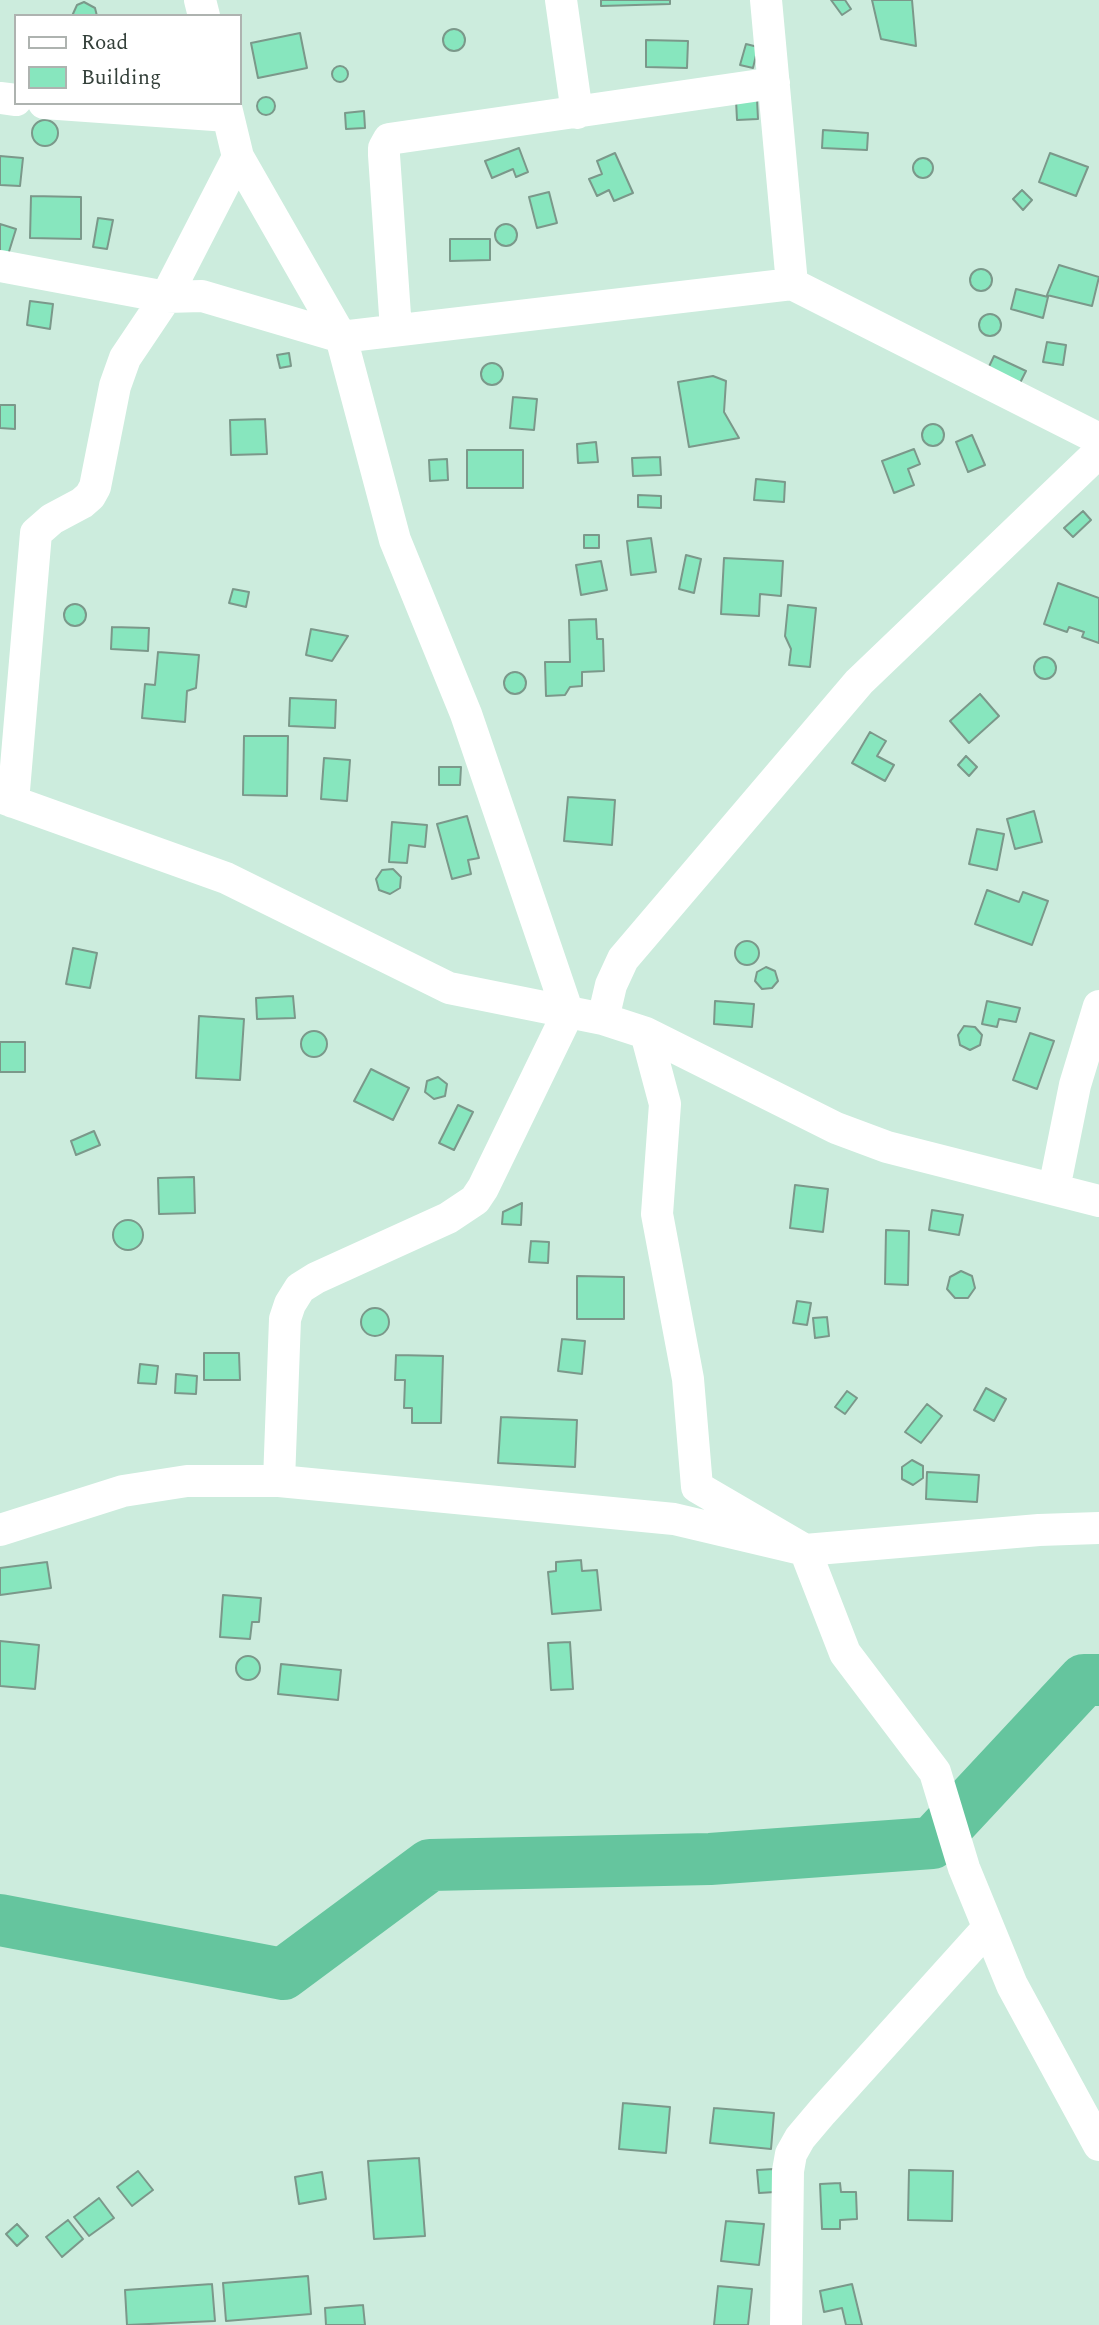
<!DOCTYPE html>
<style>
body{margin:0}
#map{position:relative;width:1099px;height:2325px;overflow:hidden;background:#ccecdd;font-family:Spectral,serif}
canvas{display:block}
.legend{position:absolute;left:14px;top:14px;width:228px;height:91px;box-sizing:border-box;background:#fff;border:2px solid #aeb3b0;margin:0;padding:9px 12px;list-style:none;font-size:21px;color:#34403a}
.legend li{display:flex;align-items:center;gap:14px;height:35px}
.legend b{width:35px;border:2px solid #aeb3b0}
</style>
<div id="map">
<canvas width="1099" height="2325"></canvas>
<ul class="legend">
<li><b style="height:9px;background:#fff"></b>Road</li>
<li><b style="height:19px;background:#87e6be"></b>Building</li>
</ul>
</div>
<script>
const context = document.querySelector('canvas').getContext('2d');
context.lineJoin = 'round';
const shape = rows => new Path2D(rows.map(r => 'M' + r).join(''));
function stroke(path, color, width, dash) { context.strokeStyle = color; context.lineWidth = width; context.lineCap = dash ? 'butt' : 'round'; context.setLineDash(dash || []); context.stroke(path); }
function paint(path, color) { context.fillStyle = color; context.fill(path, 'evenodd'); }
stroke(shape([
 [0,1920,283,1974,430,1865,710,1859,932,1843,1084,1680,1099,1680]
]), '#65c59e', 52);
const building = shape([
 [601,0,670,0,670,4,601,6,601,0],
 [831,0,845,0,851,9,842,15,831,0],
 [872,0,912,0,916,46,881,39,872,0],
 [84,2,95,8,97,16,72,16,77,5,84,2],
 '443 40a11 11 0 1 1 22 0a11 11 0 1 1-22 0Z',
 [300,33,307,68,258,78,251,43,300,33],
 [646,40,688,41,687,68,646,67,646,40],
 [746,44,758,47,753,68,740,65,746,44],
 '332 74a8 8 0 1 1 16 0a8 8 0 1 1-16 0Z',
 '257 106a9 9 0 1 1 18 0a9 9 0 1 1-18 0Z',
 [757,99,758,119,737,120,736,100,757,99],
 [364,111,365,128,346,129,345,113,364,111],
 '32 133a13 13 0 1 1 26 0a13 13 0 1 1-26 0Z',
 [823,130,868,133,867,150,822,148,823,130],
 [519,148,528,172,516,177,513,169,492,178,485,161,519,148],
 [615,153,633,193,614,201,609,190,597,196,589,179,602,174,597,161,615,153],
 [1050,153,1088,167,1076,196,1039,182,1050,153],
 [0,156,23,158,20,186,0,185,0,156],
 '913 168a10 10 0 1 1 20 0a10 10 0 1 1-20 0Z',
 [1022,190,1032,200,1023,210,1013,199,1022,190],
 [549,192,557,223,537,228,529,197,549,192],
 [31,196,81,197,81,239,30,238,31,196],
 [98,218,113,220,107,249,93,247,98,218],
 '495 235a11 11 0 1 1 22 0a11 11 0 1 1-22 0Z',
 [0,224,16,229,7,258,0,256,0,224],
 [450,239,490,239,490,260,450,261,450,239],
 [1059,265,1099,277,1092,306,1047,295,1059,265],
 '970 280a11 11 0 1 1 22 0a11 11 0 1 1-22 0Z',
 [1016,289,1048,297,1043,318,1011,309,1016,289],
 [30,301,53,304,50,329,27,325,30,301],
 '979 325a11 11 0 1 1 22 0a11 11 0 1 1-22 0Z',
 [1047,342,1066,345,1063,365,1043,362,1047,342],
 [289,353,291,366,280,368,277,355,289,353],
 [994,356,1026,371,1017,389,985,375,994,356],
 '481 374a11 11 0 1 1 22 0a11 11 0 1 1-22 0Z',
 [713,376,726,381,724,412,739,438,689,447,678,382,713,376],
 [513,397,537,399,534,430,510,428,513,397],
 [0,405,15,405,15,429,0,428,0,405],
 [265,419,267,454,231,455,230,420,265,419],
 '922 435a11 11 0 1 1 22 0a11 11 0 1 1-22 0Z',
 [972,435,985,465,968,472,956,442,972,435],
 [596,442,598,462,578,463,577,444,596,442],
 [914,449,920,464,908,469,914,485,894,493,882,461,914,449],
 [467,450,523,450,523,488,467,488,467,450],
 [660,457,661,475,633,476,632,458,660,457],
 [447,459,448,480,430,481,429,460,447,459],
 [756,479,785,482,784,502,754,500,756,479],
 [638,495,661,496,661,508,638,507,638,495],
 [1083,511,1091,520,1073,537,1064,528,1083,511],
 [584,535,599,535,599,548,584,548,584,535],
 [651,538,656,572,631,575,627,541,651,538],
 [686,555,701,559,694,593,679,589,686,555],
 [724,558,783,561,781,596,760,594,759,616,721,614,724,558],
 [601,561,607,590,581,595,576,565,601,561],
 [1058,583,1099,598,1099,643,1082,637,1084,632,1069,627,1067,632,1044,624,1058,583],
 [233,589,249,592,246,607,229,603,233,589],
 '64 615a11 11 0 1 1 22 0a11 11 0 1 1-22 0Z',
 [788,605,816,608,810,667,789,665,791,649,785,636,788,605],
 [596,619,597,639,603,639,604,671,582,672,582,686,570,687,565,695,546,696,545,662,570,662,569,620,596,619],
 [112,627,149,628,148,651,111,649,112,627],
 [311,629,348,636,332,661,306,655,311,629],
 [158,652,199,655,196,688,187,691,185,722,142,718,145,684,155,685,158,652],
 '1034 668a11 11 0 1 1 22 0a11 11 0 1 1-22 0Z',
 '504 683a11 11 0 1 1 22 0a11 11 0 1 1-22 0Z',
 [980,694,999,716,969,743,950,721,980,694],
 [290,698,336,700,335,728,289,726,290,698],
 [870,732,886,741,877,756,894,765,885,781,852,763,870,732],
 [244,736,288,736,287,796,243,795,244,736],
 [966,756,977,767,969,776,958,765,966,756],
 [324,758,350,760,347,801,321,799,324,758],
 [439,767,461,767,460,785,439,785,439,767],
 [568,797,615,800,612,845,564,841,568,797],
 [1034,811,1042,842,1015,849,1007,819,1034,811],
 [467,816,479,858,468,860,471,874,452,879,437,824,467,816],
 [392,822,427,825,425,847,409,845,407,863,389,862,392,822],
 [977,829,1004,834,997,870,969,864,977,829],
 [393,869,401,877,400,888,390,894,379,890,376,879,382,870,393,869],
 [987,890,1019,902,1023,892,1048,901,1032,945,975,924,987,890],
 '735 953a12 12 0 1 1 24 0a12 12 0 1 1-24 0Z',
 [73,948,97,953,90,988,66,984,73,948],
 [766,967,775,971,778,981,772,988,762,989,755,981,757,972,766,967],
 [293,996,295,1018,257,1019,256,998,293,996],
 [715,1001,754,1004,752,1027,714,1024,715,1001],
 [987,1001,1020,1008,1016,1022,999,1019,997,1027,982,1024,987,1001],
 [199,1016,244,1019,240,1080,196,1078,199,1016],
 [964,1026,975,1027,982,1035,980,1045,970,1050,960,1045,958,1035,964,1026],
 '301 1044a13 13 0 1 1 26 0a13 13 0 1 1-26 0Z',
 [1030,1033,1054,1041,1037,1089,1013,1080,1030,1033],
 [0,1042,25,1042,25,1072,0,1072,0,1042],
 [371,1069,409,1088,393,1120,354,1101,371,1069],
 [438,1077,447,1084,445,1096,434,1099,425,1092,427,1081,438,1077],
 [458,1105,473,1112,454,1150,439,1143,458,1105],
 [94,1131,100,1145,76,1155,71,1141,94,1131],
 [194,1177,195,1213,159,1214,158,1178,194,1177],
 [795,1185,828,1189,823,1232,790,1228,795,1185],
 [522,1203,521,1225,502,1224,503,1212,522,1203],
 [932,1210,963,1215,959,1235,929,1230,932,1210],
 '113 1235a15 15 0 1 1 30 0a15 15 0 1 1-30 0Z',
 [886,1230,909,1231,908,1285,885,1284,886,1230],
 [531,1241,549,1242,548,1263,529,1262,531,1241],
 [961,1271,972,1276,975,1288,968,1298,955,1298,947,1289,950,1277,961,1271],
 [577,1276,624,1277,624,1319,577,1319,577,1276],
 [797,1301,811,1303,807,1325,793,1323,797,1301],
 '361 1322a14 14 0 1 1 28 0a14 14 0 1 1-28 0Z',
 [827,1317,829,1336,815,1338,813,1318,827,1317],
 [562,1339,585,1341,582,1374,558,1371,562,1339],
 [204,1353,239,1353,240,1380,204,1380,204,1353],
 [396,1355,443,1356,441,1423,412,1423,412,1408,404,1408,405,1380,395,1380,396,1355],
 [140,1364,158,1366,156,1384,138,1383,140,1364],
 [176,1374,197,1376,196,1394,175,1393,176,1374],
 [986,1388,1006,1399,994,1421,974,1410,986,1388],
 [847,1391,857,1398,845,1414,835,1407,847,1391],
 [927,1404,942,1416,921,1443,905,1432,927,1404],
 [501,1417,577,1420,575,1467,498,1463,501,1417],
 [912,1460,923,1466,923,1478,913,1485,902,1479,902,1467,912,1460],
 [927,1472,979,1475,977,1502,926,1499,927,1472],
 [581,1560,582,1571,597,1570,601,1610,552,1614,548,1572,556,1571,556,1562,581,1560],
 [47,1562,51,1588,0,1595,0,1568,47,1562],
 [223,1595,261,1598,259,1622,252,1622,250,1639,220,1637,223,1595],
 [0,1641,39,1645,35,1689,0,1686,0,1641],
 [570,1642,573,1689,551,1690,548,1643,570,1642],
 '236 1668a12 12 0 1 1 24 0a12 12 0 1 1-24 0Z',
 [281,1664,341,1670,338,1700,278,1694,281,1664],
 [623,2103,670,2107,666,2153,619,2149,623,2103],
 [714,2108,774,2113,771,2149,710,2143,714,2108],
 [419,2158,425,2236,374,2239,368,2161,419,2158],
 [774,2169,775,2192,759,2193,757,2170,774,2169],
 [909,2170,953,2171,952,2221,908,2220,909,2170],
 [138,2171,153,2190,132,2206,117,2187,138,2171],
 [322,2172,326,2199,299,2204,295,2177,322,2172],
 [840,2183,841,2192,856,2192,857,2219,840,2220,840,2229,822,2229,820,2184,840,2183],
 [99,2198,114,2218,89,2236,74,2217,99,2198],
 [68,2220,83,2239,62,2257,46,2237,68,2220],
 [726,2221,764,2224,759,2265,721,2261,726,2221],
 [17,2224,28,2236,17,2246,6,2234,17,2224],
 [308,2276,311,2314,226,2321,223,2283,308,2276],
 [212,2284,215,2321,127,2325,125,2290,212,2284],
 [852,2284,862,2325,846,2325,842,2308,824,2312,820,2291,852,2284],
 [718,2286,752,2289,748,2325,714,2325,718,2286],
 [363,2305,365,2325,326,2325,325,2308,363,2305]
]);
paint(building, '#87e6be');
stroke(building, '#7b988a', 2);
stroke(shape([
 [200,0,204,16],
 [561,0,577,113],
 [766,0,792,284],
 [0,98,16,100],
 [44,103,228,116],
 [225,103,238,157,341,337,395,540,466,714,568,1013,483,1188,475,1200,448,1218,316,1278,300,1288,290,1304,285,1319,279,1481],
 [0,266,166,297,202,296,341,337,792,284,1099,439],
 [396,330,384,155,384,148,389,139,774,83],
 [0,797,226,878,449,988,603,1019,646,1033,836,1128,887,1147,1099,1201],
 [13,802,36,533,52,519,82,503,90,496,95,487,115,386,125,358,166,297,238,157],
 [603,1019,611,985,623,959,859,682,1099,452],
 [646,1033,665,1104,657,1214,688,1379,697,1487,805,1550,845,1653,935,1772,964,1868,1012,1985,1099,2145],
 [1054,1189,1075,1085,1099,1006],
 [0,1530,123,1491,187,1481,279,1481,674,1519,805,1550,1039,1530,1099,1528],
 [786,2325,788,2171,791,2154,800,2138,822,2112,988,1928]
]), '#fff', 32);
</script>
